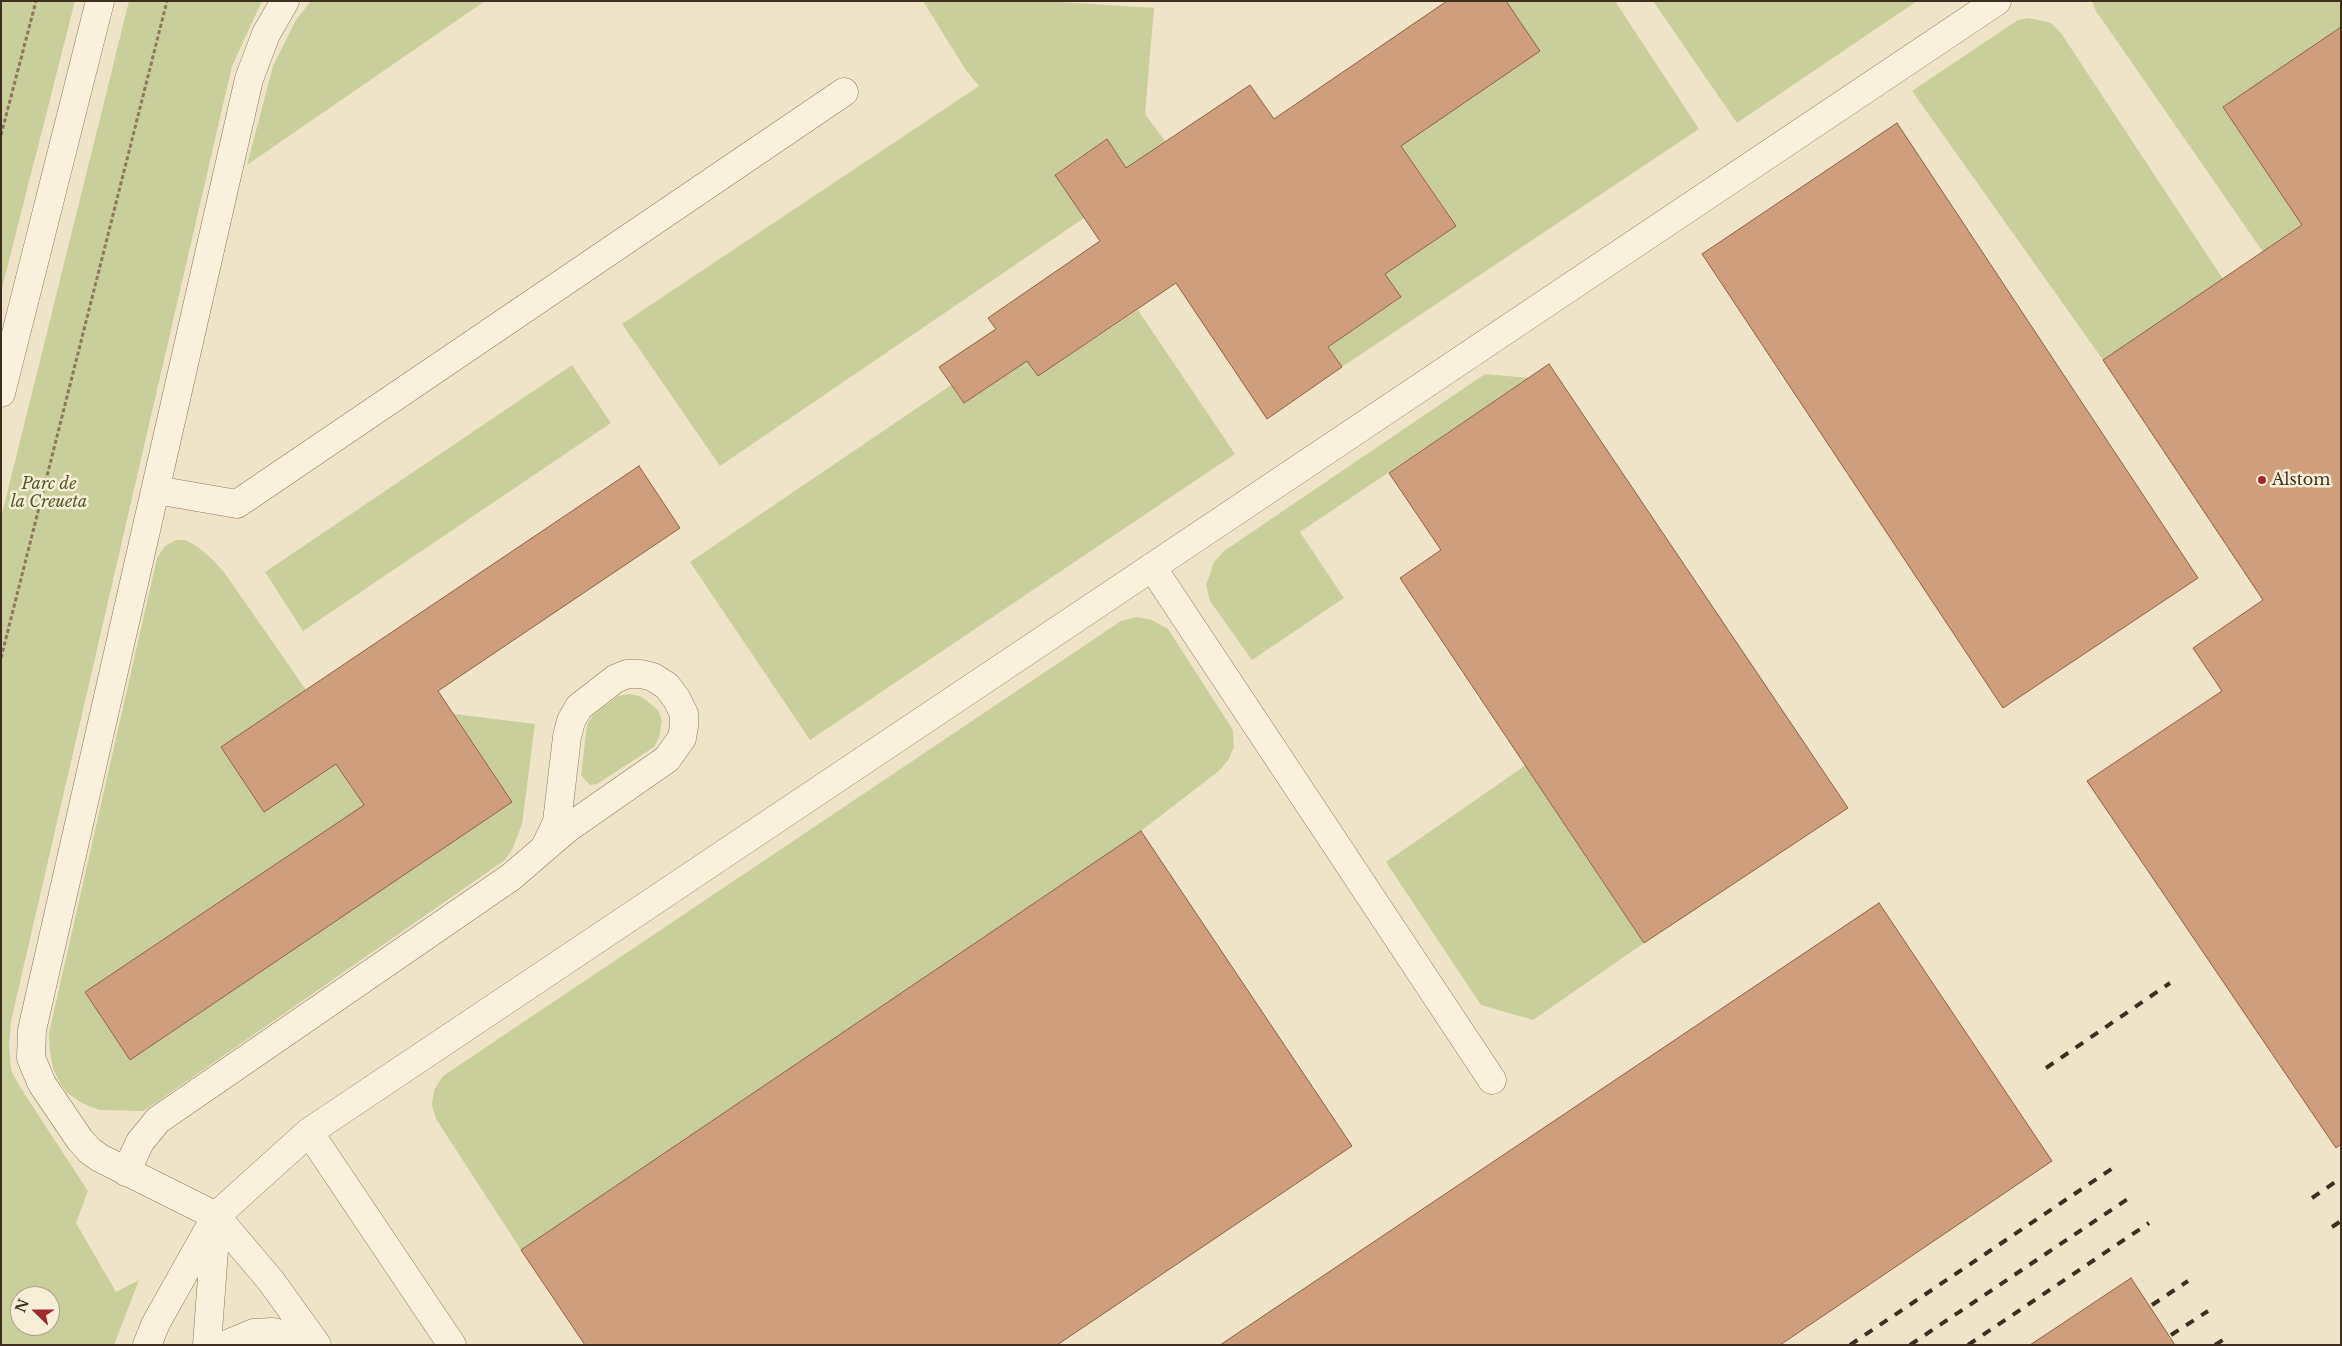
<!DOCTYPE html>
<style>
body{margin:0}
#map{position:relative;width:2342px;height:1346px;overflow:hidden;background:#f0e4c8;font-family:"Libre Baskerville",serif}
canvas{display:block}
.frame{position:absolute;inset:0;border:2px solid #3d2e20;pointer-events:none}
.north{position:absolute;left:10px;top:1286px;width:50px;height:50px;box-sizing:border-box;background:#f7eed8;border:1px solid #ada18e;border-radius:50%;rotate:292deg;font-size:14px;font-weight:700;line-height:20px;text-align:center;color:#3d2e20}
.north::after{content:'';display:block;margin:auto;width:18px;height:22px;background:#9e2a2b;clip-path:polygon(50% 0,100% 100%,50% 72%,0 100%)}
</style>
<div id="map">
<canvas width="2342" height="1346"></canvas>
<div class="frame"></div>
<div class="north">N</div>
</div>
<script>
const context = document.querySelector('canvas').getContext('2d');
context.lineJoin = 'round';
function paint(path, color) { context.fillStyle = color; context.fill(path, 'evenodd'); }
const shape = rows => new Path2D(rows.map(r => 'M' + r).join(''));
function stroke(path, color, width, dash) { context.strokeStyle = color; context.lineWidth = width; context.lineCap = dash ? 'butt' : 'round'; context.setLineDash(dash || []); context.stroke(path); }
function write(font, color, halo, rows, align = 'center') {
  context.font = font + ' "Libre Baskerville",serif'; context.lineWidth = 5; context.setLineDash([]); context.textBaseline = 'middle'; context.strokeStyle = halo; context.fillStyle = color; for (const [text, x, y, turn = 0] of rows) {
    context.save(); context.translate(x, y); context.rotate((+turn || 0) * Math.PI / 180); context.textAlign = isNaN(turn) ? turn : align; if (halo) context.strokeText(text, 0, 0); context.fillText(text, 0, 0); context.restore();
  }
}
paint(shape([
 [1,1,75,1,1,292],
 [129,1,262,1,232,66,11,1021,9,1045,11,1070,20,1087,88,1191,76,1223,116,1292,139,1280,114,1345,1,1345,1,518],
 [20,1296,50,1296,50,1326,20,1326],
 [311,1,485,1,247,165,273,66,296,20],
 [923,1,1061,2,1154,8,1145,114,1166,142,1126,168,1106,139,1055,174,1084,218,720,466,622,324,979,86,965,69],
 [1506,1,1615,1,1699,129,1342,367,1328,347,1401,298,1385,274,1456,226,1401,146],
 [1653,1,1917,1,1737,123],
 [2092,1,2341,1,2341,27,2223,107,2302,225,2263,252,2096,11],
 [2029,18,2051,23,2061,33,2223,279,2103,360,1912,91,2018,20],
 [1138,310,1235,454,810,740,690,562,951,385,964,403,1027,361,1038,376],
 [572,365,611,423,303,631,265,572],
 [1485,374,1529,378,1300,532,1344,598,1252,660,1210,601,1206,585,1214,562,1224,551],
 [176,540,185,540,198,547,211,558,224,572,306,690,221,747,264,812,336,764,364,805,85,992,130,1060,512,802,454,714,535,724,522,824,513,848,505,860,144,1111,99,1110,82,1103,67,1093,60,1083,53,1068,50,1052,49,1033,157,558,165,546],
 [1136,617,1152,620,1168,629,1233,730,1234,747,1229,759,1220,770,1141,831,521,1250,436,1119,432,1105,434,1090,443,1076,1121,621],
 [630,694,642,697,658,710,662,721,659,738,654,747,597,784,590,785,581,775,587,725,593,715,618,696],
 [1526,765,1644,943,1533,1020,1481,1005,1386,862]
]), '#c9cf9b');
const building = shape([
 [1447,1,1506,1,1540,51,1401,146,1456,226,1385,274,1401,297,1328,347,1342,367,1267,419,1176,283,1038,376,1027,361,964,403,939,367,996,329,988,318,1100,241,1055,175,1107,139,1126,168,1250,85,1274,119,1447,1],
 [2341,27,2341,1144,2336,1148,2087,781,2222,691,2193,648,2263,600,2103,360,2302,225,2223,107,2341,27],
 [1897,123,2198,578,2003,708,1702,254,1897,123],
 [1549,364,1848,808,1644,943,1400,578,1441,550,1389,473,1549,364],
 [639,466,680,528,438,691,512,802,130,1060,85,992,364,805,336,764,264,812,221,747,639,466],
 [1141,831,1352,1146,1057,1345,585,1345,521,1250,1141,831],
 [1879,903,2052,1161,1780,1345,1220,1345,1879,903],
 [2131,1278,2175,1345,2030,1345,2131,1278]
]);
paint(building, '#cf9f7d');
stroke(building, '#8d5f41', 1);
const minor = shape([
 [285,1,266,34,249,79,32,1030,31,1058,42,1084,80,1140,90,1151,100,1158,216,1216,271,1281,317,1345],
 [1,393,100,1],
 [156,490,237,504,844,92],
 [1152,567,1492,1080],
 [309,1132,452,1345],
 [126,1172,140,1142,158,1120,511,877,568,828,667,759,682,738,684,726,684,714,676,698,667,686,653,677,641,674,627,674,615,679,579,707,571,721,567,737,557,822,545,847],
 [147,1345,156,1323,216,1216,309,1132,1997,1],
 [207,1345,216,1223],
 [225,1345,254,1333,272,1332,290,1336,308,1345]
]);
stroke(minor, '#8d765c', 29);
stroke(shape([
 [1,135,36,1],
 [1,658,167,1]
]), '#8d765c', 3, [4, 2.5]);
stroke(minor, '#faf1dc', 28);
stroke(shape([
 [2046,1068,2170,983],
 [2312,1198,2341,1178],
 [2332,1227,2341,1221],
 [2152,1305,2188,1281],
 [2171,1335,2208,1311],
 [1850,1345,2113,1168],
 [1910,1345,2132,1196],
 [1968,1345,2149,1223],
 [2215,1345,2226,1338]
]), '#3d2e20', 4, [9, 9]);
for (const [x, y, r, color] of [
 [2262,480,5,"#9e2a2b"]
]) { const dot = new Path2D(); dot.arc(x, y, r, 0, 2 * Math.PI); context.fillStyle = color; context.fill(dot); stroke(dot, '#f7eed8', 2); }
write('16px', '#3d2e20', '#f7eed8', [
 ["Alstom",2272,480]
], 'left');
write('italic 16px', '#4d5a26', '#f7eed8', [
 ["Parc de",49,484],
 ["la Creueta",49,502]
]);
</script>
